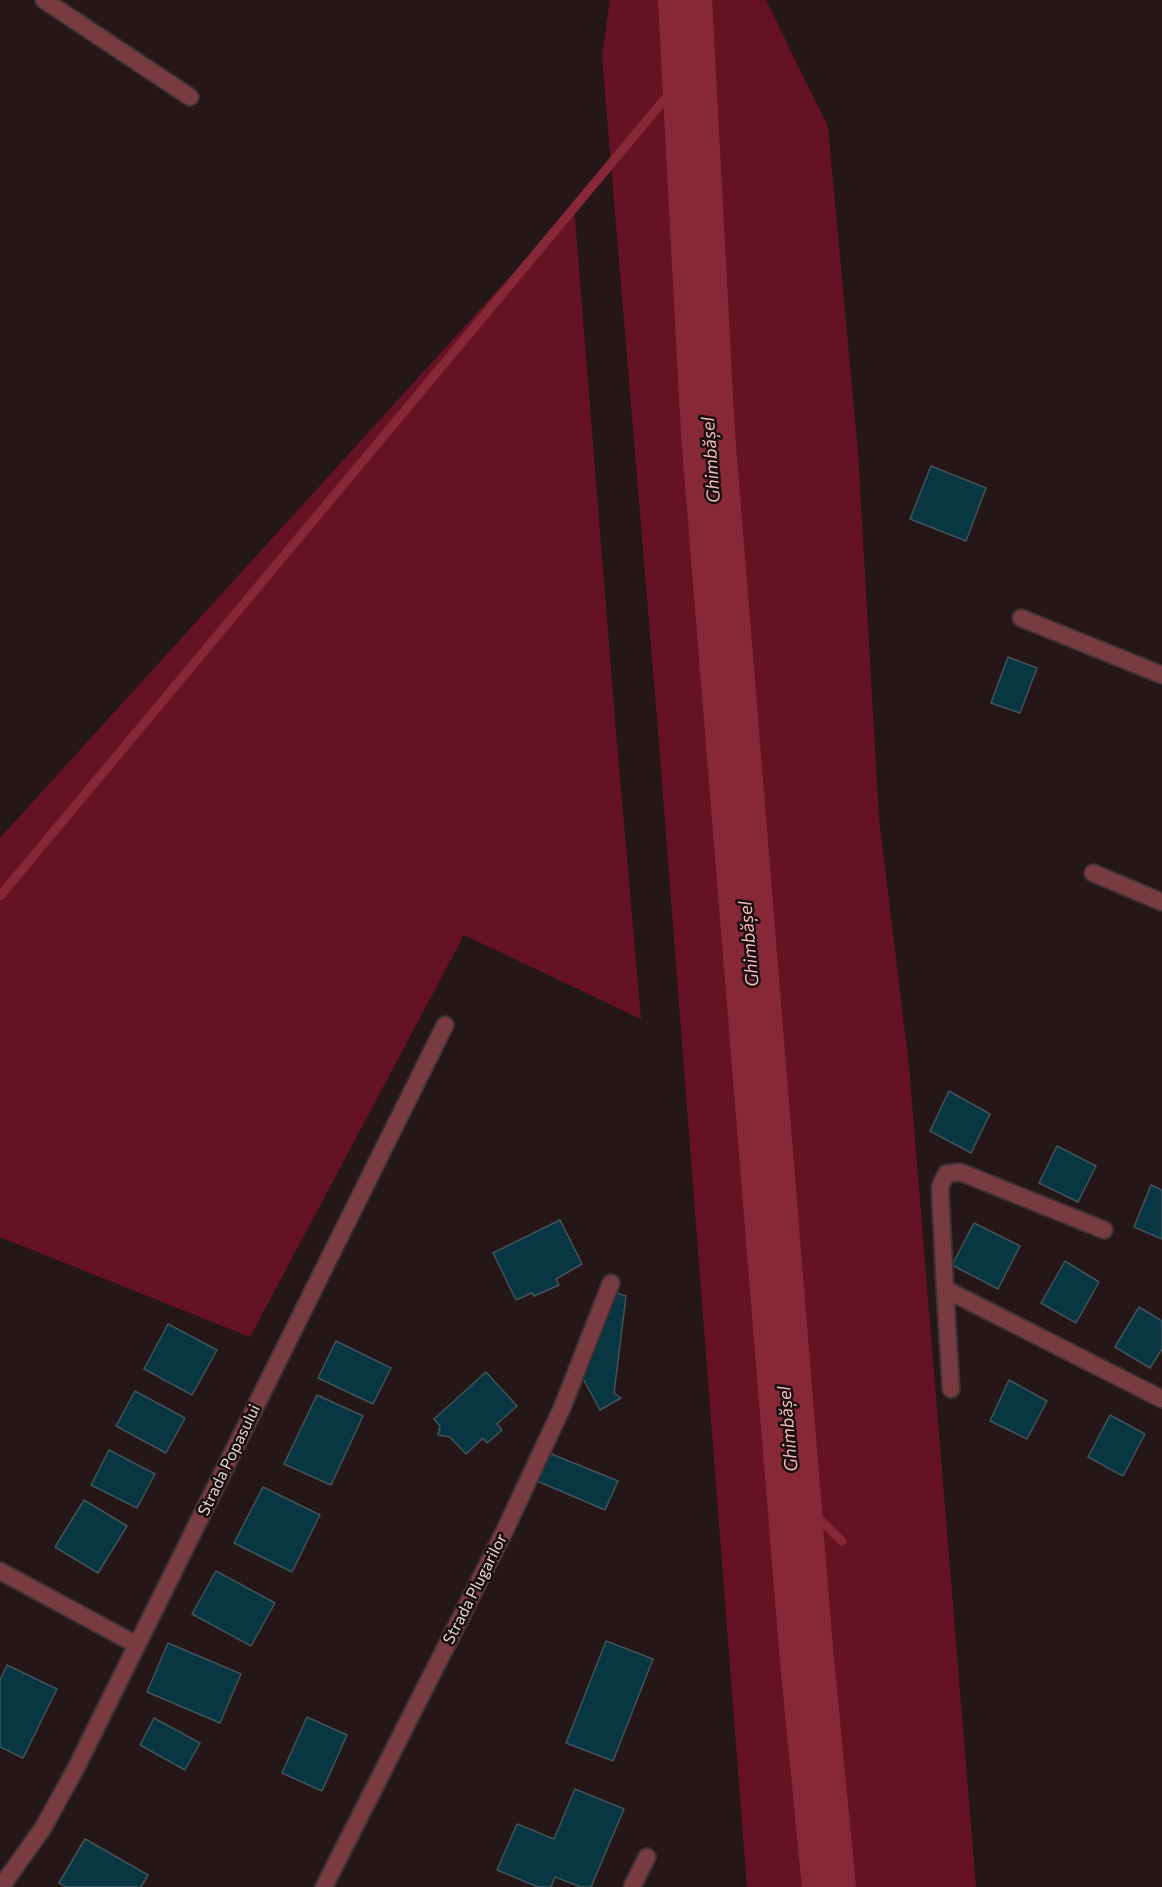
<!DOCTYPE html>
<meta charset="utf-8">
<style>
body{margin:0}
canvas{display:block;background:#251617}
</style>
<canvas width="1162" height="1887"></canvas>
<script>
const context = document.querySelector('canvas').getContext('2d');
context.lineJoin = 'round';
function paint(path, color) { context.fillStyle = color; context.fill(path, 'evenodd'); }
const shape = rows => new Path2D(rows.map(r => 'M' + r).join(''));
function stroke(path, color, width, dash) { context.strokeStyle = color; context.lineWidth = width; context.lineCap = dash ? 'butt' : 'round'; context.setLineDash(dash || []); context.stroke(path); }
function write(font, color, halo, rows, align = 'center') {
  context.font = font + ' Commissioner,sans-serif'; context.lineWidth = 5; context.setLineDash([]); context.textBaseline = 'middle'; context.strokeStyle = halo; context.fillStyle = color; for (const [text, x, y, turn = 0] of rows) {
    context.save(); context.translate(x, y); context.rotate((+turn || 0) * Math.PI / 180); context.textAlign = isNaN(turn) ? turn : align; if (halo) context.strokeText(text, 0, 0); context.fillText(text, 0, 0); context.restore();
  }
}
paint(shape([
 [610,0,766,0,828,127,858,452,879,818,909,1066,976,1887,747,1887,658,730,602,56],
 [574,206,616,732,641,1019,464,935,250,1337,0,1237,0,838]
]), '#651224');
stroke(shape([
 [0,896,689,70],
 [793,1494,842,1541]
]), '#872839', 9);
stroke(shape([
 [685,0,708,434,807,1661,829,1887]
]), '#872839', 54);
const building = shape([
 [931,466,986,488,966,541,910,519,931,466],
 [1008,657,1037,668,1020,713,991,703,1008,657],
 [949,1091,990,1114,971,1153,930,1131,949,1091],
 [1057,1146,1096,1166,1078,1202,1039,1183,1057,1146],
 [1151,1185,1162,1190,1162,1239,1134,1227,1151,1185],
 [560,1220,582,1264,556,1279,559,1285,534,1296,532,1293,516,1300,493,1253,560,1220],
 [974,1223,1020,1246,998,1289,952,1265,974,1223],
 [1065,1261,1099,1282,1076,1323,1041,1303,1065,1261],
 [614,1292,626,1296,614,1393,621,1398,600,1410,581,1375,614,1292],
 [1139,1307,1162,1321,1162,1349,1150,1368,1115,1347,1139,1307],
 [168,1324,217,1350,192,1395,144,1369,168,1324],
 [336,1341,391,1368,373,1404,318,1378,336,1341],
 [486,1372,517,1406,497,1424,502,1430,487,1443,483,1438,466,1454,450,1437,438,1435,440,1426,434,1419,486,1372],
 [1009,1380,1047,1401,1027,1439,990,1421,1009,1380],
 [135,1391,185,1418,166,1453,116,1426,135,1391],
 [317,1395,363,1416,331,1485,284,1464,317,1395],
 [1110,1415,1145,1434,1123,1476,1088,1457,1110,1415],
 [109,1450,155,1474,137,1508,91,1485,109,1450],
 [549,1453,618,1481,605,1510,537,1481,549,1453],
 [263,1487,320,1515,292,1572,234,1543,263,1487],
 [84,1500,127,1526,98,1573,55,1547,84,1500],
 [216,1571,275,1603,251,1646,192,1614,216,1571],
 [606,1641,653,1659,613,1761,566,1743,606,1641],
 [168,1643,241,1674,220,1723,147,1692,168,1643],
 [7,1665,57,1689,23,1758,0,1747,0,1680,7,1665],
 [307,1717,347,1735,322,1791,282,1773,307,1717],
 [154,1718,200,1743,185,1770,140,1745,154,1718],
 [575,1789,624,1809,591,1887,581,1887,555,1877,551,1887,538,1887,497,1870,517,1824,554,1839,575,1789],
 [85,1839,148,1875,141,1887,66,1887,59,1883,85,1839]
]);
paint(building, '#083642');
stroke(building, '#42545a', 1.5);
const minor = shape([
 [44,0,190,97],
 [1021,618,1162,675],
 [1093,873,1162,902],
 [1104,1230,960,1172,946,1174,940,1187,945,1289,1162,1399],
 [945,1289,951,1389],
 [0,1571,137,1645],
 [1,1887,43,1828,75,1770,445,1025],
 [324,1887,505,1530,562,1408,611,1283],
 [632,1887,647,1857]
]);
stroke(minor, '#3f3132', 20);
stroke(minor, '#783b42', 16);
write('16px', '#e1d6d7', '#1b0d0e', [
 ["Strada Popasului",229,1460,-64],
 ["Strada Plugarilor",475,1589,-63]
]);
write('italic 18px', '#f0b9bc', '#1b0d0e', [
 ["Ghimbășel",711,460,-94],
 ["Ghimbășel",749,944,-95],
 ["Ghimbășel",788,1429,-95]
]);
</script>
